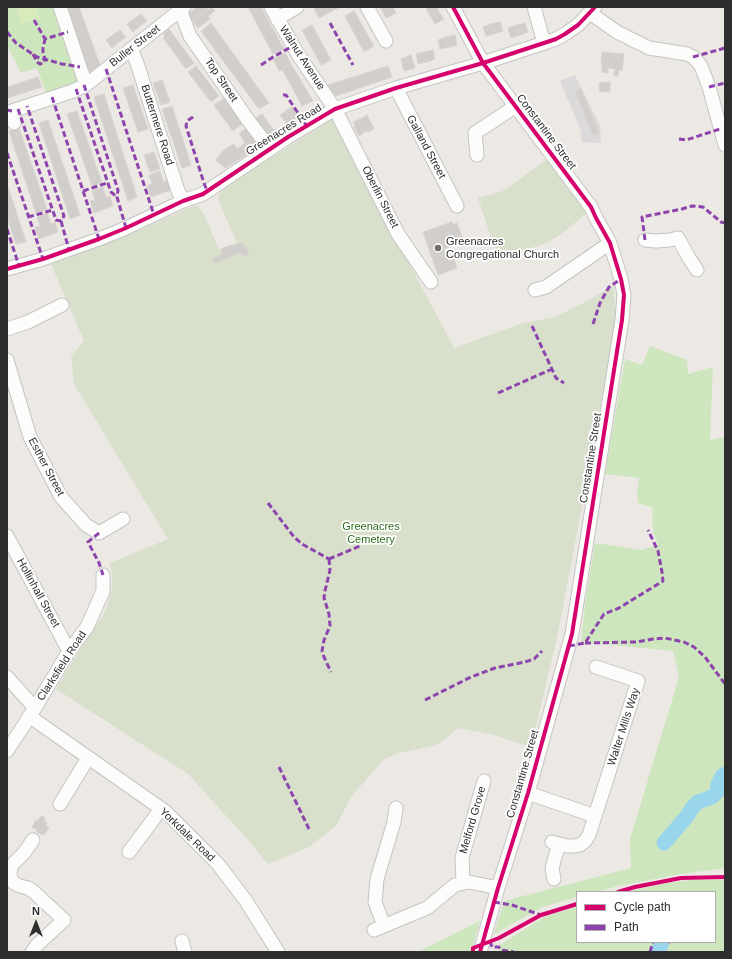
<!DOCTYPE html>
<style>
body{margin:0}
#map{position:relative;width:732px;height:959px;overflow:hidden;background:#ece8e4;font-family:Helvetica,sans-serif}
canvas{display:block}
.frame{position:absolute;inset:0;border:8px solid #2e2e2e;pointer-events:none}
.legend{position:absolute;left:576px;top:891px;width:140px;height:52px;box-sizing:border-box;background:#fff;border:1px solid #ababab;margin:0;padding:5px 7px;list-style:none;font-size:12px;color:#2e2e2e}
.legend li{display:flex;align-items:center;gap:8px;height:20px}
.legend b{width:20px;border:1px solid #ababab}
.north{position:absolute;left:16px;top:903px;width:40px;height:40px;-webkit-text-stroke:3px #fff;paint-order:stroke;rotate:0deg;font-size:11px;font-weight:700;line-height:16px;text-align:center;color:#2e2e2e}
.north::after{content:'';display:block;margin:auto;width:14px;height:18px;background:#2e2e2e;clip-path:polygon(50% 0,100% 100%,50% 72%,0 100%)}
</style>
<div id="map">
<canvas width="732" height="959"></canvas>
<div class="frame"></div>
<ul class="legend">
<li><b style="height:5px;background:#d6006c"></b>Cycle path</li>
<li><b style="height:5px;background:#8e44ad"></b>Path</li>
</ul>
<div class="north">N</div>
</div>
<script>
const context = document.querySelector('canvas').getContext('2d');
context.lineJoin = 'round';
function paint(path, color) { context.fillStyle = color; context.fill(path, 'evenodd'); }
const shape = rows => new Path2D(rows.map(r => 'M' + r).join(''));
function stroke(path, color, width, dash) { context.strokeStyle = color; context.lineWidth = width; context.lineCap = dash ? 'butt' : 'round'; context.setLineDash(dash || []); context.stroke(path); }
function write(font, color, halo, rows, align = 'center') {
  context.font = font + ' Helvetica,sans-serif'; context.lineWidth = 3.5; context.setLineDash([]); context.textBaseline = 'middle'; context.strokeStyle = halo; context.fillStyle = color; for (const [text, x, y, turn = 0] of rows) {
    context.save(); context.translate(x, y); context.rotate((+turn || 0) * Math.PI / 180); context.textAlign = isNaN(turn) ? turn : align; if (halo) context.strokeText(text, 0, 0); context.fillText(text, 0, 0); context.restore();
  }
}
paint(shape([
 [575,75,600,125,601,143,582,142,581,131,560,81]
]), '#dcd9db');
paint(shape([
 [7,7,54,7,82,81,72,85,46,93,37,68,21,73,7,45],
 [650,346,687,360,688,374,713,367,710,440,725,437,725,868,681,874,618,886,597,892,577,892,577,897,543,907,494,934,504,901,631,868,630,839,679,677,673,651,601,644,581,644,585,605,595,543,641,550,658,545,654,534,652,520,653,508,638,503,637,493,639,478,605,474,625,359,642,365],
 [692,880,725,880,725,952,500,952,498,946,546,916,577,907,577,942,715,942,715,892,627,892,662,884],
 [480,921,471,952,418,952]
]), '#cee6be');
paint(shape([
 [333,119,454,348,523,323,555,317,591,299,613,285,616,311,610,358,558,633,531,747,494,735,458,728,443,741,433,746,398,753,383,760,351,797,336,826,307,848,268,864,250,842,188,774,56,689,80,650,104,614,108,603,112,588,112,575,110,563,168,539,74,384,71,356,84,341,51,264,142,229,193,206,198,206,204,214,219,250,237,243,222,209,218,198,221,192,224,187],
 [549,158,590,211,557,237,544,244,498,259,478,198,503,191]
]), '#d8e0cc');
paint(shape([
 [16,7,36,7,40,18,22,24]
]), '#d9eabb');
stroke(shape([
 [664,843,688,815,692,808,698,802,712,797,717,792,718,784,722,776,725,774],
 [658,952,662,942]
]), '#99d6ec', 15);
const building = shape([
 [68,7,79,7,100,65,91,72,88,70,68,7],
 [197,7,206,7,208,10,193,21,187,15,197,7],
 [212,7,215,11,208,16,210,19,198,28,193,21,212,7],
 [248,7,261,7,284,49,273,54,248,7],
 [318,7,340,7,319,18,314,9,318,7],
 [380,7,393,7,396,13,386,18,380,7],
 [430,7,437,7,439,12,431,17,426,9,430,7],
 [354,11,374,46,364,52,345,16,354,11],
 [439,12,444,19,435,24,431,17,439,12],
 [141,14,147,21,140,26,134,19,141,14],
 [134,19,140,26,133,32,127,24,134,19],
 [500,22,503,31,494,34,491,24,500,22],
 [211,23,269,103,259,109,201,31,211,23],
 [525,23,528,32,520,35,517,25,525,23],
 [491,24,494,34,486,36,483,27,491,24],
 [312,25,331,60,321,65,302,30,312,25],
 [517,25,520,35,511,38,508,28,517,25],
 [169,29,194,63,186,69,163,38,165,36,163,34,169,29],
 [120,30,126,37,119,42,113,35,120,30],
 [113,35,119,42,112,48,106,40,113,35],
 [455,35,457,45,449,47,446,37,455,35],
 [446,37,449,47,440,49,438,40,446,37],
 [433,50,435,59,427,62,424,52,433,50],
 [424,52,427,62,418,64,416,54,424,52],
 [602,52,624,54,622,70,619,70,618,76,614,76,615,69,608,68,608,73,602,72,602,63,601,63,602,52],
 [285,53,291,64,279,71,273,59,285,53],
 [411,55,415,68,404,71,401,59,411,55],
 [291,64,313,101,302,106,282,69,291,64],
 [196,66,219,96,211,102,188,72,196,66],
 [388,66,392,77,336,96,328,85,388,66],
 [38,77,42,87,7,98,7,87,38,77],
 [162,80,170,102,161,105,153,83,162,80],
 [610,82,610,91,600,92,599,83,610,82],
 [133,85,148,129,138,132,123,88,133,85],
 [581,89,599,133,593,135,575,91,581,89],
 [104,94,137,197,128,201,94,97,104,94],
 [224,98,243,123,233,131,214,105,224,98],
 [172,106,191,165,182,168,162,109,172,106],
 [292,107,299,117,293,120,286,111,292,107],
 [77,111,102,183,92,186,67,114,77,111],
 [286,111,293,120,287,124,280,115,286,111],
 [262,114,275,132,269,136,256,118,262,114],
 [367,115,374,129,368,132,366,131,360,119,367,115],
 [360,119,366,131,363,132,364,133,359,136,354,127,355,126,353,122,360,119],
 [48,120,80,215,70,219,39,123,48,120],
 [19,128,47,209,36,213,9,131,19,128],
 [247,128,260,145,243,157,237,149,245,143,239,133,247,128],
 [234,144,243,157,225,168,216,160,224,150,234,144],
 [154,152,157,160,147,164,144,155,154,152],
 [157,160,160,169,150,172,147,164,157,160],
 [160,171,163,182,167,180,171,190,151,197,147,186,152,184,149,175,160,171],
 [7,184,26,242,16,244,7,217,7,184],
 [103,187,106,197,110,196,113,206,94,213,90,201,95,200,92,191,103,187],
 [47,213,51,224,55,222,58,232,39,239,35,227,40,226,37,217,47,213],
 [452,222,453,225,457,223,463,240,451,244,452,246,444,249,449,261,454,259,457,268,438,275,423,232,452,222],
 [242,242,249,253,243,256,240,252,215,264,212,259,223,255,221,249,231,245,232,246,242,242],
 [42,816,44,817,45,820,44,821,47,823,46,826,49,828,44,835,43,834,42,835,36,831,37,830,32,827,36,820,38,821,40,817,42,816]
]);
paint(building, '#d1cecb');
stroke(building, '#d7d4d0', 1);
const minor = shape([
 [60,7,86,85],
 [179,7,190,36,248,120,270,149],
 [271,7,299,56,335,109,398,234,431,282],
 [367,7,386,41],
 [453,7,483,63,591,207,596,218,610,243,621,279,624,295,622,320,572,634,528,793,498,888,480,952],
 [534,7,544,43],
 [590,13,617,32,649,48,687,54,693,57,697,61,701,66,709,87,725,145],
 [277,19,297,7],
 [131,49,137,63,178,191,183,201],
 [396,88,457,206],
 [14,123,12,111,73,91,86,85,184,7],
 [477,155,475,133,516,106],
 [645,240,656,241,670,240,678,238,689,258,697,270],
 [7,269,43,259,99,239,126,228,183,201,203,194,288,137,335,109,396,88,483,63,544,43,556,39,565,34,578,25,595,7],
 [535,290,546,287,610,243],
 [7,329,28,322,62,305],
 [7,360,30,437,61,497,86,525,99,533,123,519],
 [7,536,69,651],
 [7,677,35,708],
 [29,716,166,812,218,864,246,901,278,952],
 [7,751,35,708,69,651,87,627,103,591,103,575],
 [528,793,595,816],
 [60,804,88,758],
 [552,842,567,846,574,846,580,845,585,841,589,835,638,681,596,667],
 [129,852,161,809],
 [554,879,552,869,555,857,559,845],
 [463,883,462,858,484,781],
 [384,926,375,902,377,879,394,822,396,808],
 [374,930,427,908,455,885,469,882,498,888],
 [182,941,185,952],
 [32,952,36,946,64,920,34,892,28,888,20,886,14,883,11,879,10,875,11,867,13,864,24,853,33,840]
]);
stroke(minor, '#c5c4c5', 15);
stroke(minor, '#fcfcfb', 13);
stroke(shape([
 [34,20,45,39,68,32],
 [330,23,353,65],
 [7,32,16,43,37,57,62,64,80,67],
 [33,54,37,62,40,64,44,63,45,59,43,52,43,48,45,39],
 [693,57,725,48],
 [261,65,273,57,293,46],
 [106,69,154,215],
 [84,85,118,190,117,197,126,228],
 [709,87,725,83],
 [76,89,111,192,117,197],
 [283,95,286,95,306,125],
 [52,97,99,239],
 [18,109,56,220,61,221,64,216,27,106],
 [7,110,12,111],
 [193,117,187,121,186,126,203,180,207,191],
 [679,139,686,140,720,129],
 [7,153,43,259],
 [83,191,107,183],
 [28,217,53,210],
 [61,221,69,250],
 [7,229,19,266],
 [645,240,642,217,682,209,692,206,703,207,721,222,725,223],
 [593,324,600,303,609,287,621,279],
 [532,326,556,378,564,383],
 [498,393,552,369],
 [268,503,294,537,302,544,329,559],
 [99,533,88,542,99,563,103,575],
 [329,559,330,570,325,591,324,598,329,614,330,626,324,640,322,651,324,657,331,672],
 [329,559,360,546],
 [585,643,636,642,653,639,665,638,684,642,694,647,705,657,725,684],
 [569,646,585,643,604,614,619,608,663,581,662,572,658,551,648,530],
 [425,700,471,677,495,668,525,662,534,659,542,651],
 [279,767,309,829],
 [494,902,512,905,541,915],
 [490,941,492,947,499,947,501,950,514,952],
 [669,942,670,942],
 [650,952,653,942]
]), '#8e44ad', 3, [6, 3]);
stroke(shape([
 [453,7,483,63,591,207,596,218,610,243,621,279,624,295,622,320,572,634,528,793,498,888,480,952],
 [7,269,43,259,99,239,126,228,183,201,203,194,288,137,335,109,396,88,483,63,544,43,556,39,565,34,578,25,595,7],
 [618,892,635,887,681,878,725,877],
 [473,952,473,948,499,938,541,915,577,904]
]), '#d6006c', 4);
for (const [x, y, r, color] of [
 [438,248,4,"#706f6e"]
]) { const dot = new Path2D(); dot.arc(x, y, r, 0, 2 * Math.PI); context.fillStyle = color; context.fill(dot); stroke(dot, '#fff', 1.5); }
write('11px', '#2e2e2e', '#fff', [
 ["Buller Street",135,46,-38],
 ["Walnut Avenue",302,58,57],
 ["Top Street",221,80,56],
 ["Buttermere Road",157,125,72],
 ["Greenacres Road",284,130,-32],
 ["Constantine Street",546,132,53],
 ["Galland Street",426,147,62],
 ["Oberlin Street",380,197,63],
 ["Constantine Street",591,458,-81],
 ["Esther Street",46,467,62],
 ["Hollinhall Street",38,593,61],
 ["Clarksfield Road",62,666,-57],
 ["Walter Mills Way",624,727,-72],
 ["Constantine Street",523,774,-74],
 ["Melford Grove",473,820,-74],
 ["Yorkdale Road",187,835,44]
]);
write('11px', '#2e2e2e', '#fff', [
 ["Greenacres",446,242],
 ["Congregational Church",446,255]
], 'left');
write('11px', '#2c6e1b', '#fff', [
 ["Greenacres",371,527],
 ["Cemetery",371,540]
]);
</script>
